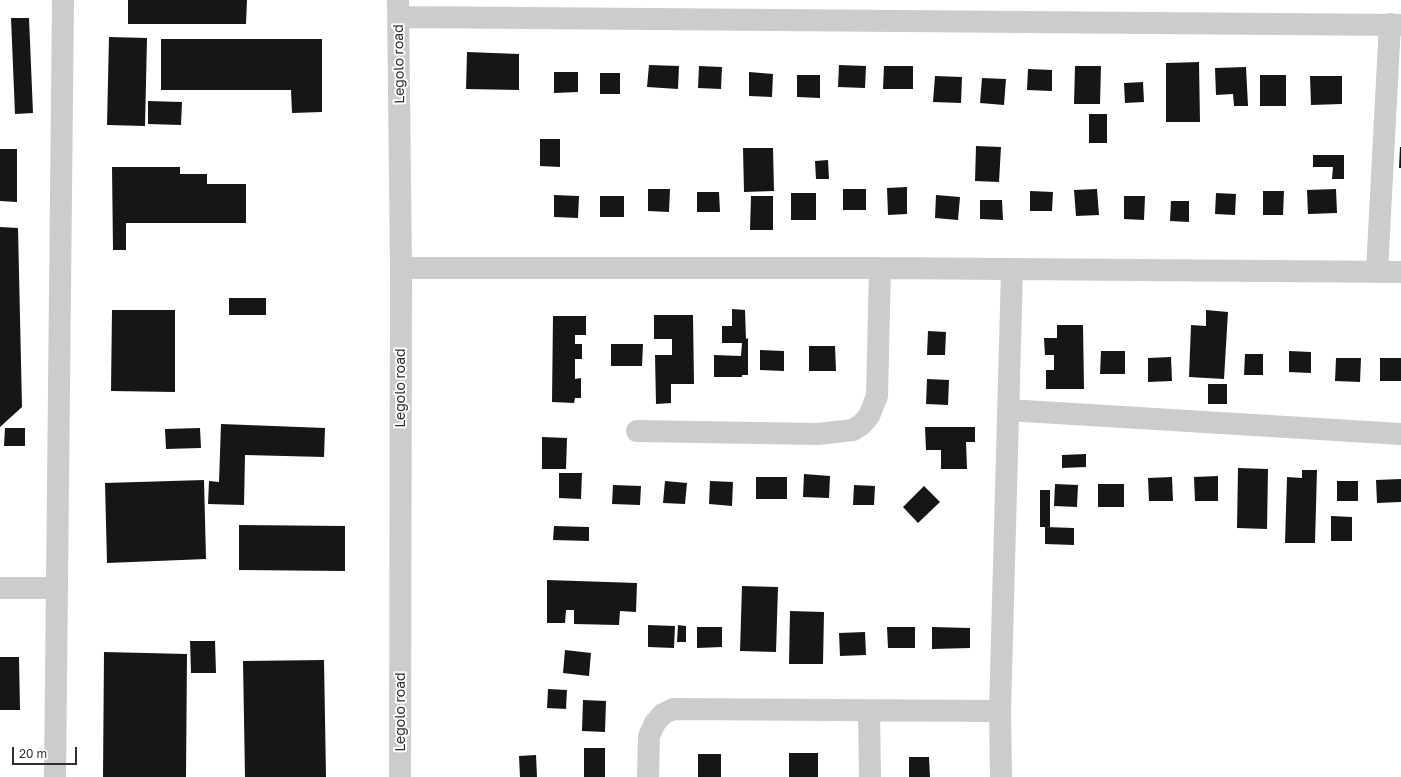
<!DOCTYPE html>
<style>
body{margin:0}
#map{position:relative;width:1401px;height:777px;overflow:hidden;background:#fff;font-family:"Golos Text",sans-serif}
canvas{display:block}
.scale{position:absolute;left:12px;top:747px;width:65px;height:18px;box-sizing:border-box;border:2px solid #2f2f2f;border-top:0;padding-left:5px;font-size:12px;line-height:14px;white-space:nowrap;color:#2f2f2f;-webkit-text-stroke:3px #fff;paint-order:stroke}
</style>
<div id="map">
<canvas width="1401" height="777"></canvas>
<div class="scale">20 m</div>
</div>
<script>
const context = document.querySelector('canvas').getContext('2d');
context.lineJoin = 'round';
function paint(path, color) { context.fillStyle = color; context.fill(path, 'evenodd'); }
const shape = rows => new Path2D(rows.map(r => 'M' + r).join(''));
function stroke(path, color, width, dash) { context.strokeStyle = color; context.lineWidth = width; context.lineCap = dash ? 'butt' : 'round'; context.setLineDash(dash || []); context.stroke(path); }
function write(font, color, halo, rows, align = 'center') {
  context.font = font + ' "Golos Text",sans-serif'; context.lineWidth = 4; context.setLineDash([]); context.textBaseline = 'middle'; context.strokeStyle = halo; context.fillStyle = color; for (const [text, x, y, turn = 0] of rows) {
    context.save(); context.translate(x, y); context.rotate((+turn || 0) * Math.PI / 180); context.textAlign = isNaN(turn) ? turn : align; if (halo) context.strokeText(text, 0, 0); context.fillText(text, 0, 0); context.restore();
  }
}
paint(shape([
 [128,0,247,0,246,24,128,24],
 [11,18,29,18,33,113,15,114],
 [109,37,147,38,145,126,107,125],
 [161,39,322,39,322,112,292,113,291,90,161,90],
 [467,52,519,54,519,90,466,89],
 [1199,62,1200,122,1166,122,1166,63],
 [649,65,679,66,678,89,647,87],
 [839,65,866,66,865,88,838,87],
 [699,66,722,67,721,89,698,88],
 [884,66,913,66,913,89,883,89],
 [1075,66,1101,66,1100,104,1074,104],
 [1246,67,1248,106,1234,106,1233,94,1216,95,1215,68],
 [1028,69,1052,70,1052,91,1027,90],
 [554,72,578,72,578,92,554,93],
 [749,72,773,74,772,97,749,96],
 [600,73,620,73,620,94,600,94],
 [797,75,820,75,820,98,797,97],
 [1260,75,1286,75,1286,106,1260,106],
 [935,76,962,77,961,103,933,102],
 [1310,76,1342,76,1342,104,1311,105],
 [982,78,1006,79,1004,105,980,103],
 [1143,82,1144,102,1125,103,1124,83],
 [148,101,182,102,181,125,148,124],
 [1089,114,1107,114,1107,143,1089,143],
 [540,139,560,139,560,167,540,166],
 [976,146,1001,147,999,182,975,181],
 [1400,147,1401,147,1401,168,1399,168],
 [743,148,773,148,774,191,744,192],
 [0,149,17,149,17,202,0,201],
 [1313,155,1344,155,1344,179,1332,179,1333,167,1313,167],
 [828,160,829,179,816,179,815,161],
 [112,167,180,167,180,174,207,174,207,184,246,184,246,223,126,223,126,250,113,250],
 [907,187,907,214,888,215,887,188],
 [648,189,670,189,669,212,648,211],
 [843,189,866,189,866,210,843,210],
 [1097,189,1099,215,1076,216,1074,190],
 [1336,189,1337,213,1308,214,1307,190],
 [1030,191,1053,192,1052,211,1030,211],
 [1263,191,1284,191,1283,215,1263,215],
 [697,192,719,192,720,212,697,212],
 [791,193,816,193,816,220,791,220],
 [1216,193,1236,194,1235,215,1215,214],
 [554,195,579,196,578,218,554,217],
 [936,195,960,197,958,220,935,218],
 [600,196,624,196,624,217,600,217],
 [751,196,773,196,773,230,750,230],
 [1124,196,1145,196,1144,220,1124,219],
 [980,200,1002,200,1003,220,980,219],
 [1171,201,1189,201,1189,222,1170,221],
 [0,227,18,228,22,407,0,427],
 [229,298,266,298,266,315,229,315],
 [732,309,745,310,746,339,748,338,748,375,742,375,742,377,714,377,714,355,741,356,742,343,722,343,722,326,732,326],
 [112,310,175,310,175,392,111,391],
 [1206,310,1228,312,1224,379,1189,377,1191,325,1206,326],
 [654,315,693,315,694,384,671,384,671,403,656,404,655,355,672,355,672,339,654,339],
 [553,316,586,316,586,335,575,335,575,344,582,344,582,359,575,359,575,379,581,378,581,398,575,398,574,403,552,402],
 [1057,325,1083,325,1084,389,1046,389,1046,370,1054,370,1054,355,1045,355,1044,338,1057,338],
 [928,331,946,332,945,355,927,355],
 [611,344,643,344,642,366,611,366],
 [809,346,835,346,836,371,809,371],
 [760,350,784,351,784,371,760,370],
 [1101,351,1125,351,1125,374,1100,374],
 [1289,351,1311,352,1311,373,1289,372],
 [1245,354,1263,354,1263,375,1244,375],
 [1171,357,1172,381,1148,382,1148,358],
 [1336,358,1361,358,1360,382,1335,381],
 [1380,358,1401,358,1401,381,1380,381],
 [927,379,949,380,948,405,926,404],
 [1208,384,1227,384,1227,404,1208,404],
 [221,424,325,428,324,457,245,455,244,505,208,504,209,481,219,482],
 [925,427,975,427,975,442,966,442,967,469,941,469,941,450,926,450],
 [5,428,25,428,25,446,4,446],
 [200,428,201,448,166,449,165,429],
 [542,437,567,438,566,469,542,469],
 [1086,454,1086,467,1062,468,1062,455],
 [1238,468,1268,469,1267,529,1237,528],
 [1302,470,1317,470,1315,543,1285,543,1287,477,1302,478],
 [559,473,582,473,581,499,559,498],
 [804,474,830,476,829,498,803,497],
 [1218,476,1218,501,1195,501,1194,477],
 [756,477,787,477,787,499,756,499],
 [1172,477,1173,501,1149,501,1148,478],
 [1401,479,1401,502,1377,503,1376,480],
 [204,480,206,559,107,563,105,483],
 [665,481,687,483,685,504,663,503],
 [710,481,733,482,732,506,709,504],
 [1337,481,1358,481,1358,501,1337,501],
 [1055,484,1078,485,1077,507,1054,506],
 [1098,484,1124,484,1124,507,1098,507],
 [613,485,641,486,640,505,612,504],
 [854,485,875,486,874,505,853,505],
 [924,486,940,502,918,523,903,507],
 [1040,490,1050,490,1050,527,1040,527],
 [1331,516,1352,517,1352,541,1331,541],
 [239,525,345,526,345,571,239,570],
 [554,526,589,527,589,541,553,540],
 [1045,527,1074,528,1074,545,1045,544],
 [547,580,637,583,636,612,620,611,619,625,574,624,574,610,566,610,565,623,547,623],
 [742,586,778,587,776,652,740,651],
 [790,611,824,612,823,664,789,664],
 [648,625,675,626,674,648,648,647],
 [678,625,686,626,686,642,677,642],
 [697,627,722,627,722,647,697,648],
 [887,627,915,627,915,648,888,648],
 [932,627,970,628,970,648,932,649],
 [865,632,866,655,840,656,839,633],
 [190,641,215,641,216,673,191,673],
 [565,650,591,653,589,676,563,673],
 [104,652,187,654,186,777,103,777],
 [0,657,19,657,20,710,0,710],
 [324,660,326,777,245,777,243,661],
 [548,689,567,690,566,709,547,708],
 [583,700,606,701,605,732,582,731],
 [584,748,605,748,605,777,584,777],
 [789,753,818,753,818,777,789,777],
 [698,754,721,754,721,777,698,777],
 [536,755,537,777,520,777,519,756],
 [909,757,929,757,930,777,909,777]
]), '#161616');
stroke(shape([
 [398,0,401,268,400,777],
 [399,17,1401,25],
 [401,268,880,268,1401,272],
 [1377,271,1390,24],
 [1008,410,1401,434],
 [637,431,818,434,853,430,862,424,869,416,877,396,880,268],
 [0,588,56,588],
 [869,711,870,777],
 [55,777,63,0],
 [648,777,649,736,655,723,663,714,673,709,1000,711],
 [1001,777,1000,711,1012,270]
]), '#ccc', 22);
write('14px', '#2f2f2f', '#fff', [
 ["Legolo road",399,64,-91],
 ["Legolo road",401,388,-90],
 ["Legolo road",401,712,-90]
]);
</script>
